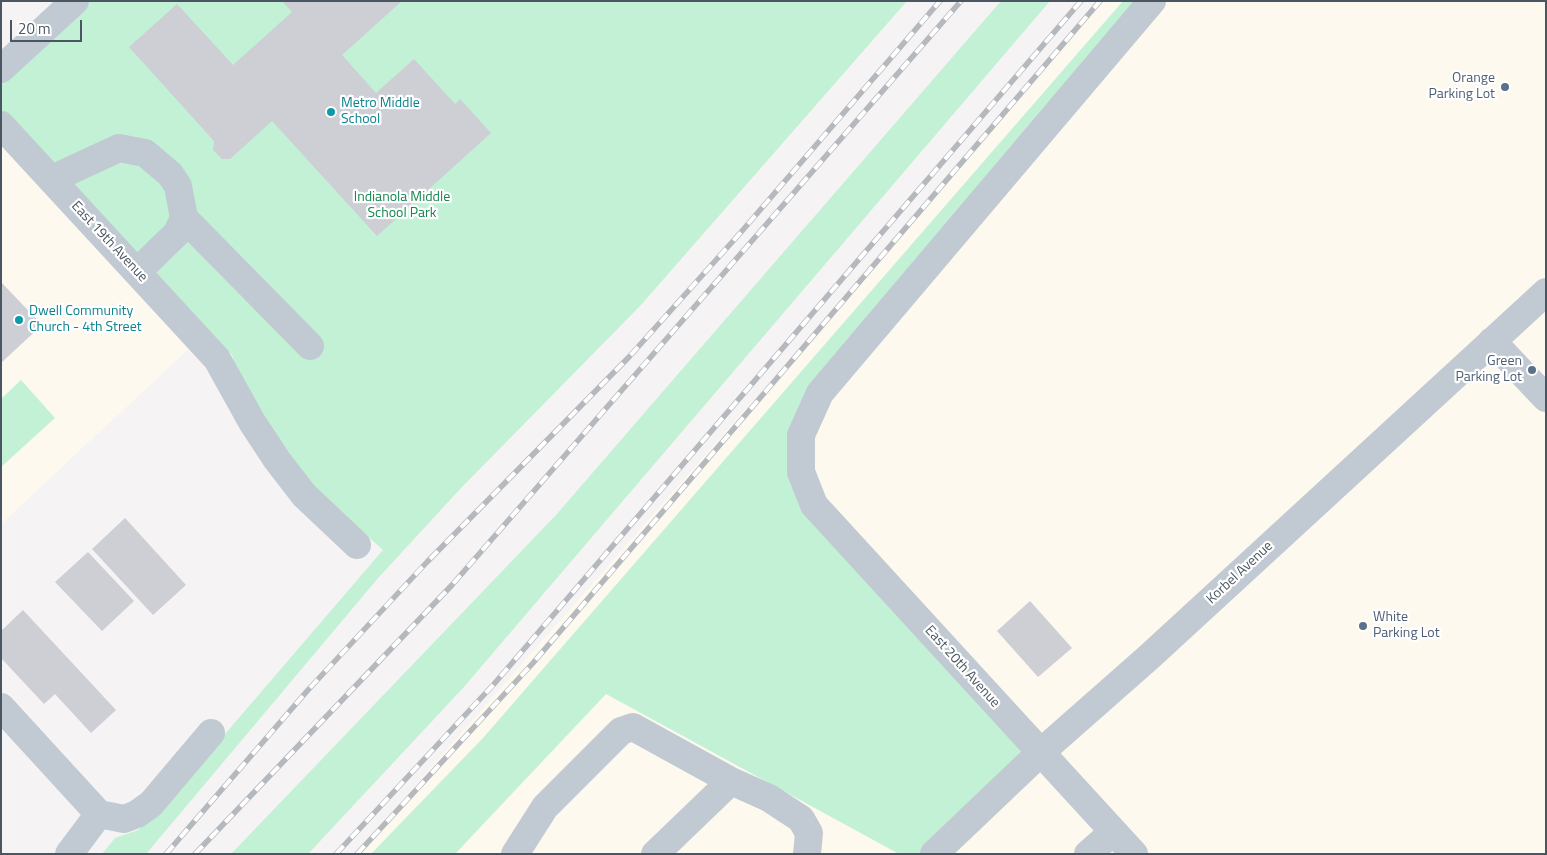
<!DOCTYPE html>
<style>
body{margin:0}
#map{position:relative;width:1547px;height:855px;overflow:hidden;background:#f5f3f3;font-family:"Titillium Web",sans-serif}
canvas{display:block}
.frame{position:absolute;inset:0;border:2px solid #4a5661;pointer-events:none}
.scale{position:absolute;left:10px;top:20px;width:72px;height:22px;box-sizing:border-box;border:2px solid #4a5661;border-top:0;padding-left:6px;font-size:15px;line-height:18px;white-space:nowrap;color:#4a5661;-webkit-text-stroke:4px #fff;paint-order:stroke}
</style>
<div id="map">
<canvas width="1547" height="855"></canvas>
<div class="frame"></div>
<div class="scale">20 m</div>
</div>
<script>
const context = document.querySelector('canvas').getContext('2d');
context.lineJoin = 'round';
function paint(path, color) { context.fillStyle = color; context.fill(path, 'evenodd'); }
const shape = rows => new Path2D(rows.map(r => 'M' + r).join(''));
function stroke(path, color, width, dash) { context.strokeStyle = color; context.lineWidth = width; context.lineCap = dash ? 'butt' : 'round'; context.setLineDash(dash || []); context.stroke(path); }
function write(font, color, halo, rows, align = 'center') {
  context.font = font + ' "Titillium Web",sans-serif'; context.lineWidth = 4.5; context.setLineDash([]); context.textBaseline = 'middle'; context.strokeStyle = halo; context.fillStyle = color; for (const [text, x, y, turn = 0] of rows) {
    context.save(); context.translate(x, y); context.rotate((+turn || 0) * Math.PI / 180); context.textAlign = isNaN(turn) ? turn : align; if (halo) context.strokeText(text, 0, 0); context.fillText(text, 0, 0); context.restore();
  }
}
paint(shape([
 [1104,1,1546,1,1546,854,355,854],
 [1,117,208,331,1,524]
]), '#fdf9ef');
paint(shape([
 [78,1,907,1,640,306,462,487,379,577,146,854,102,854,115,838,138,830,183,783,383,550,312,486,246,395,232,355,1,119,1,73],
 [1001,1,1050,1,463,688,308,854,231,854,556,515],
 [1123,1,1152,1,820,393,801,472,1040,753,934,854,899,854,606,694,455,854,371,854,483,738],
 [21,380,55,418,1,467,1,399]
]), '#c3f1d5');
paint(shape([
 [282,1,402,1,342,55,376,93,414,59,455,104,460,99,491,133,377,236,272,121,230,159,222,159,213,150,214,141,129,47,177,4,233,65,292,12],
 [1,282,42,325,1,363],
 [125,518,186,585,153,615,92,549],
 [88,552,134,601,102,631,55,582],
 [1030,601,1072,648,1038,677,997,631],
 [23,610,116,710,91,733,55,694,44,704,1,658,1,631]
]), '#cdcfd5');
stroke(shape([
 [1,69,75,1],
 [1,125,217,359,252,422,277,460,304,495,357,545],
 [52,179,119,148,145,153,170,174,178,186,184,218,177,233,137,272],
 [184,218,310,346],
 [1492,341,1546,398],
 [1,707,99,814],
 [99,814,124,819,137,814,151,804,211,733],
 [69,854,99,814],
 [515,854,545,807,621,731,633,727,731,781,769,798,801,819,809,833,807,854],
 [655,854,731,781],
 [934,854,1040,753,1149,657,1546,292],
 [1088,854,1113,832],
 [1134,854,814,505,801,472,801,435,820,393,1152,1]
]), '#c1cad2', 28);
const rail = shape([
 [166,854,308,690,427,562,629,357,742,231,940,1],
 [195,854,452,585,961,1],
 [336,854,494,684,1081,1],
 [357,854,533,663,1100,1]
]);
stroke(rail, '#b5b8bd', 5.5);
stroke(rail, '#fff', 4, [11]);
for (const [x, y, r, color] of [
 [1505,87,5,"#5c6f8a"],
 [331,112,5,"#0f9aa8"],
 [19,320,5,"#0f9aa8"],
 [1532,370,5,"#5c6f8a"],
 [1363,626,5,"#5c6f8a"]
]) { const dot = new Path2D(); dot.arc(x, y, r, 0, 2 * Math.PI); context.fillStyle = color; context.fill(dot); stroke(dot, '#fff', 2); }
write('14px', '#4e5e75', '#fff', [
 ["Orange",1495,79],
 ["Parking Lot",1495,95],
 ["Green",1522,362],
 ["Parking Lot",1522,378],
 ["White",1373,618,"left"],
 ["Parking Lot",1373,634,"left"]
], 'right');
write('14px', '#0d838f', '#fff', [
 ["Metro Middle",341,104],
 ["School",341,120],
 ["Dwell Community",29,312],
 ["Church - 4th Street",29,328]
], 'left');
write('14px', '#17864f', '#fff', [
 ["Indianola Middle",402,198],
 ["School Park",402,214]
]);
write('14px', '#4a5661', '#fff', [
 ["East 19th Avenue",109,242,47],
 ["Korbel Avenue",1240,573,-43],
 ["East 20th Avenue",962,667,48]
]);
</script>
